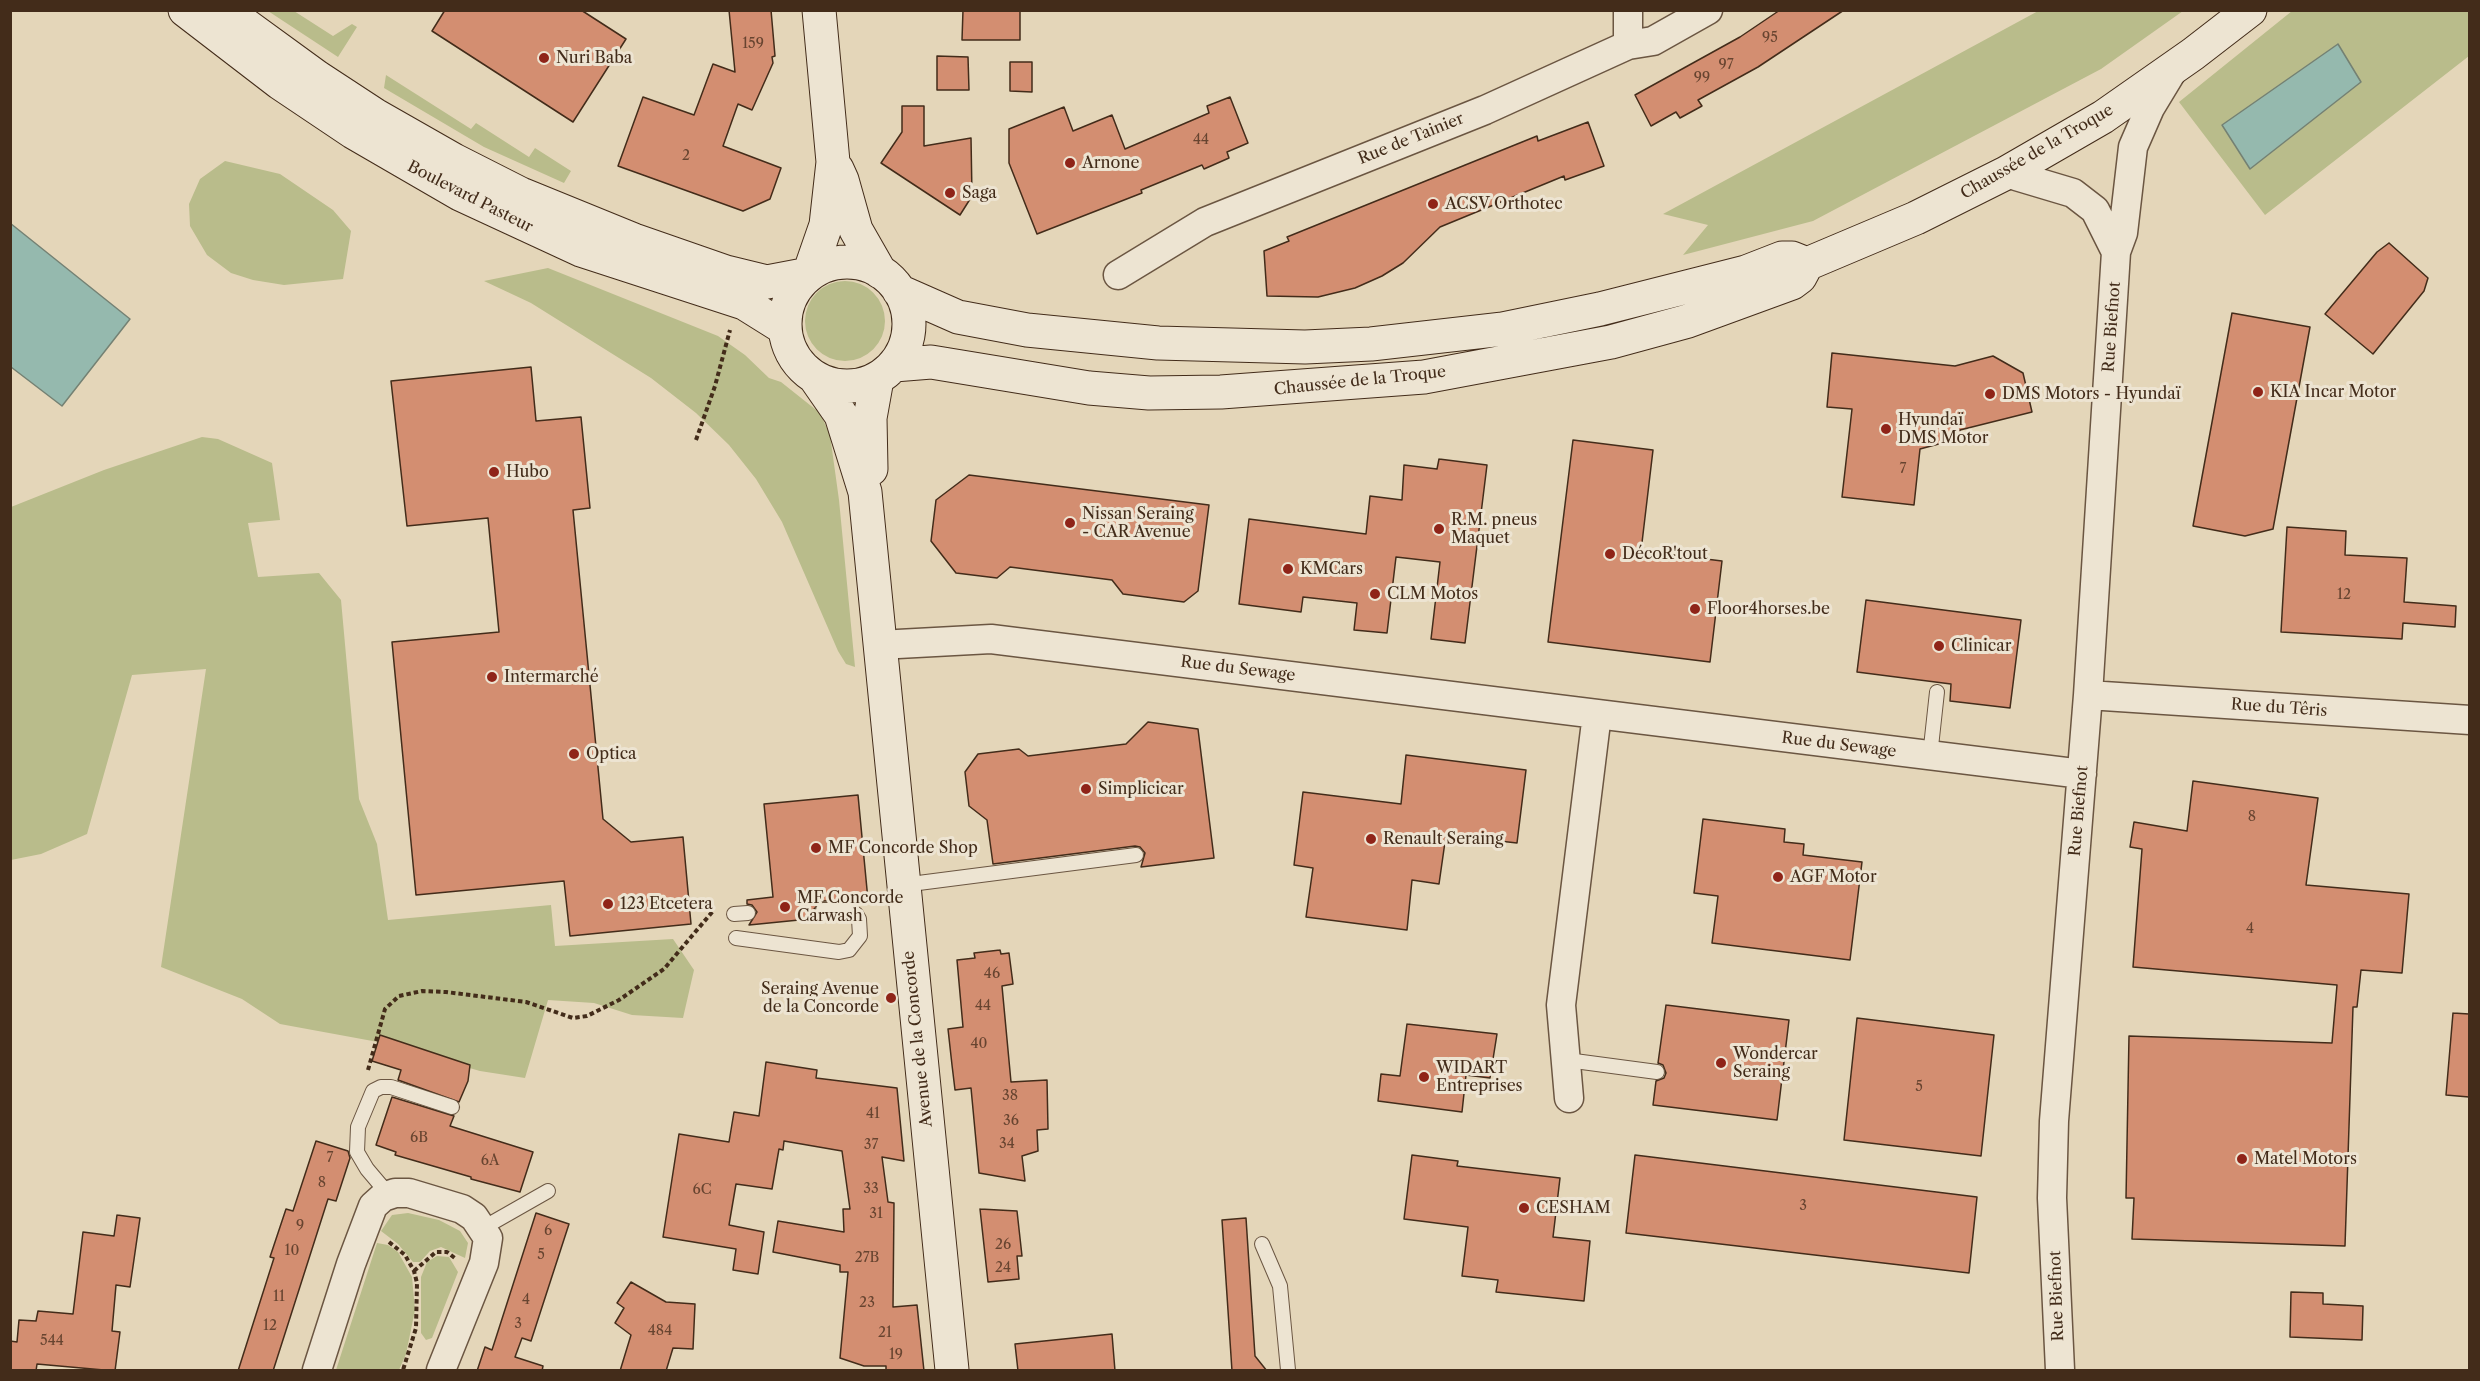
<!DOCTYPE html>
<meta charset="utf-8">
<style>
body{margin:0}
#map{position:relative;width:2480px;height:1381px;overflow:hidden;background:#e4d6b9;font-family:"Libre Caslon Text",serif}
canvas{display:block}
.frame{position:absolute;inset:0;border:12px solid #432c1a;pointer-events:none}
</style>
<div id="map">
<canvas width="2480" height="1381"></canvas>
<div class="frame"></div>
</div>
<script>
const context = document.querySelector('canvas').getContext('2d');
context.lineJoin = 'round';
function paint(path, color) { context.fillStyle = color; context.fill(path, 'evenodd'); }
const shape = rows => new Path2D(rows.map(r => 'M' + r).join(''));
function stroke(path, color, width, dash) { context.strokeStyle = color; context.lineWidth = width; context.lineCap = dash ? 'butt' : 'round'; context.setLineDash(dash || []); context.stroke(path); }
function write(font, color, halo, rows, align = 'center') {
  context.font = font + ' "Libre Caslon Text",serif'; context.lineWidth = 6; context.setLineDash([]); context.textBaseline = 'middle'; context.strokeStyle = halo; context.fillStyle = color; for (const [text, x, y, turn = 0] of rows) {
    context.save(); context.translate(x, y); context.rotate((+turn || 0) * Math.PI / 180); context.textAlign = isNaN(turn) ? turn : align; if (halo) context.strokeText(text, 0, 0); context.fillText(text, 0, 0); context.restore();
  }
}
paint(shape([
 [2040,10,2183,11,2101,69,1813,221,1683,255,1708,225,1663,214],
 [268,11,294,11,333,36,352,24,357,27,338,57],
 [2292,11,2469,11,2469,56,2265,215,2179,102],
 [386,75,471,129,476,123,529,157,535,148,571,171,564,183,484,147,384,88],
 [225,161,280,174,333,210,351,231,343,279,284,285,253,280,231,273,207,255,190,226,189,204,200,179],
 [548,268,718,336,745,355,769,378,781,382,820,413,830,435,839,500,855,667,846,664,838,651,782,522,756,479,729,445,696,413,651,378,531,303,484,281],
 '805 321a40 40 0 1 1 80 0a40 40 0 1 1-80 0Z',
 [202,437,218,439,272,463,280,520,248,523,258,577,319,573,341,600,359,799,377,844,388,920,551,905,555,946,673,939,694,970,683,1018,632,1015,594,1003,548,1000,525,1078,480,1071,378,1042,280,1024,242,999,161,967,206,669,132,675,87,834,41,854,11,860,11,507,104,470],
 [408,1213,439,1220,460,1231,468,1243,465,1258,441,1247,430,1251,420,1262,413,1262,398,1244,381,1231,392,1215],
 [377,1243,388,1245,398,1252,412,1277,415,1310,406,1354,399,1370,336,1370],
 [437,1256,449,1257,458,1272,432,1338,426,1340,421,1333,421,1277,427,1262]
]), '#b9bc8b');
const water = shape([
 [2338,44,2361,82,2250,169,2222,125,2338,44],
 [10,223,130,319,62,406,11,367,10,223]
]);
paint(water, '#95b9ae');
stroke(water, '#748173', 1.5);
const building = shape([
 [445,10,581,10,626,39,573,122,432,31,445,10],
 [729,10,771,10,775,56,772,57,773,63,752,110,738,104,723,146,781,168,770,199,743,211,618,166,643,97,694,115,713,64,735,72,729,10],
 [963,10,1020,10,1020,40,962,40,963,10],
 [1780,10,1844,10,1758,67,1698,100,1702,106,1680,118,1676,112,1651,126,1635,95,1740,37,1780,10],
 [937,56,968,57,969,90,937,90,937,56],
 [1010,62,1032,62,1032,92,1010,91,1010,62],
 [1230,97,1248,143,1227,152,1229,158,1204,169,1202,165,1141,190,1142,193,1037,234,1009,163,1009,129,1064,107,1073,131,1112,115,1125,149,1209,113,1207,106,1230,97],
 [902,106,924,106,924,146,971,138,972,196,960,215,881,163,902,132,902,106],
 [1588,122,1604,166,1565,180,1564,176,1440,227,1403,263,1382,276,1355,288,1318,297,1267,296,1264,251,1289,241,1287,237,1537,136,1538,141,1588,122],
 [2389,243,2428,278,2424,291,2373,354,2325,314,2377,252,2389,243],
 [2232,313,2310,327,2273,529,2245,536,2193,526,2232,313],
 [1832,353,1955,366,1993,356,2023,373,2032,412,1960,430,1961,438,1920,449,1914,505,1842,497,1852,409,1827,407,1832,353],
 [531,367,536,421,581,417,590,508,573,510,603,819,631,842,683,837,691,924,570,936,564,881,416,895,392,642,499,632,488,518,407,526,391,381,531,367],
 [1573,440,1653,450,1641,551,1722,561,1710,662,1548,642,1573,440],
 [1439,459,1487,465,1465,643,1431,639,1440,562,1396,557,1387,633,1354,630,1357,603,1303,597,1301,612,1239,604,1249,519,1366,534,1370,496,1402,500,1404,465,1437,469,1439,459],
 [969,475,1209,505,1198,591,1184,602,1123,594,1112,580,1010,567,997,578,956,573,931,541,936,500,969,475],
 [2287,527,2346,531,2345,555,2407,558,2404,602,2456,606,2455,627,2403,623,2402,639,2281,632,2287,527],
 [1866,600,2021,620,2010,708,1950,701,1951,684,1857,672,1866,600],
 [1148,722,1198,729,1214,858,1141,867,1145,853,1140,847,1135,846,993,864,987,820,969,806,965,772,978,754,1019,749,1028,756,1126,744,1148,722],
 [1406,755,1526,770,1517,843,1446,835,1439,884,1412,880,1407,930,1306,917,1313,868,1294,865,1303,792,1401,804,1406,755],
 [2193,781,2318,798,2306,885,2409,894,2402,973,2361,970,2357,1007,2353,1007,2345,1246,2132,1239,2134,1198,2126,1198,2129,1036,2332,1043,2337,985,2133,967,2142,849,2130,847,2134,822,2187,831,2193,781],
 [858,795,868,900,822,901,814,909,819,918,749,925,757,912,752,905,747,904,747,900,773,897,764,804,858,795],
 [1703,819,1785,829,1784,842,1804,844,1803,855,1862,862,1850,960,1712,943,1718,896,1694,893,1703,819],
 [1000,950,1001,954,1009,953,1013,984,1002,986,1011,1082,1047,1080,1048,1129,1037,1130,1038,1151,1022,1156,1025,1181,979,1173,971,1088,955,1090,952,1065,948,1029,963,1027,957,960,975,958,974,953,1000,950],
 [1666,1005,1789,1020,1777,1120,1653,1105,1656,1081,1664,1078,1666,1073,1663,1065,1658,1063,1666,1005],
 [2453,1013,2469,1014,2469,1097,2446,1095,2453,1013],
 [1857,1018,1994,1035,1981,1156,1844,1140,1857,1018],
 [1407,1024,1497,1034,1490,1078,1466,1075,1462,1112,1378,1101,1381,1074,1400,1076,1407,1024],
 [380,1035,470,1065,468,1081,459,1102,398,1080,401,1070,372,1061,380,1035],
 [766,1062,817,1070,816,1078,897,1088,904,1161,882,1157,888,1202,894,1203,893,1307,917,1305,924,1371,886,1371,886,1366,864,1366,840,1358,848,1272,840,1272,840,1265,773,1252,778,1221,844,1232,843,1209,850,1209,842,1151,784,1141,783,1150,779,1149,772,1189,736,1184,729,1225,764,1232,758,1274,733,1270,736,1249,663,1237,679,1134,729,1142,734,1112,759,1116,766,1062],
 [392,1097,454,1116,450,1126,533,1152,520,1192,471,1179,471,1177,395,1155,396,1152,376,1145,392,1097],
 [316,1141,348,1151,350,1158,336,1201,328,1199,273,1371,238,1371,274,1258,270,1257,286,1209,293,1211,316,1141],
 [1412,1155,1458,1161,1457,1166,1560,1178,1553,1237,1590,1241,1584,1301,1496,1292,1498,1280,1462,1276,1468,1227,1404,1219,1412,1155],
 [1635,1155,1977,1197,1969,1273,1626,1233,1635,1155],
 [980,1209,1017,1211,1022,1256,1017,1256,1019,1279,988,1282,980,1209],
 [536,1213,569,1224,531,1341,522,1338,515,1357,543,1366,542,1371,477,1371,485,1347,492,1350,536,1213],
 [117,1215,140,1218,130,1287,116,1285,112,1331,120,1332,115,1371,37,1364,36,1371,10,1371,10,1341,17,1342,19,1320,36,1321,38,1311,73,1314,83,1232,114,1236,117,1215],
 [1246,1218,1255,1356,1267,1371,1232,1371,1222,1220,1246,1218],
 [631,1282,666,1302,695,1304,693,1349,673,1348,666,1371,620,1371,631,1335,615,1323,624,1308,617,1303,631,1282],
 [2291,1292,2323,1293,2323,1304,2363,1306,2362,1340,2290,1337,2291,1292],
 [1112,1334,1115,1371,1018,1371,1015,1344,1112,1334]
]);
paint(building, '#d38e71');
stroke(building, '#432c1a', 1.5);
const lane = shape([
 [1930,756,1937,692],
 [903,885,1136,855],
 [734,914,748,913],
 [736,938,839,952,849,950,860,936,859,919,856,914,847,910,823,910],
 [1567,1060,1657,1072],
 [389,1195,367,1169,357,1152,358,1127,373,1091,381,1087,391,1087,452,1107],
 [483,1228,548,1191],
 [1262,1244,1280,1286,1288,1370]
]);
const street = shape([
 [1628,45,1628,10],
 [2006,173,2073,193,2095,210,2116,252],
 [1118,275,1205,222,1485,110,1628,45,1653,41,1708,10],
 [879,645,991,639,2082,774],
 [2088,695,2470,720],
 [1569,1098,1561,1005,1597,714],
 [317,1370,351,1264,373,1206,383,1197,395,1193,409,1193,462,1209,474,1217,488,1238,484,1263,441,1370],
 [2060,1370,2052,1198,2054,1121,2088,695,2116,252,2123,233,2133,147,2150,108,2173,70]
]);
const secondary = shape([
 [185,10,280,83,353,132,460,194,581,250,744,303,784,328],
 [225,10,317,77,375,115,454,160,521,194,634,240,726,272,767,282,809,274],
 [837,169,842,180,856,230,880,272],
 '785 324a62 62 0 1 1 124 0a62 62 0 1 1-124 0Z',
 [809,274,826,225,833,162,819,10],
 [899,291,958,317,1027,330,1158,343,1305,347,1371,344,1503,329,1600,309,1746,272,1782,258,1792,258,1807,264],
 [894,365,931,362,1089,388,1149,393,1221,392,1424,377,1611,342,1688,321,1792,283,1800,277,1807,264,1916,218,2006,173,2103,117,2193,54,2250,10],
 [816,379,841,415,865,492,952,1370],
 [871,469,870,418,877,379]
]);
stroke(lane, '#6b5642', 16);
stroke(street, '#6b5642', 31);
stroke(secondary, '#432c1a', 35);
stroke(shape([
 [696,440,715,386,730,330],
 [368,1070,385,1009,399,996,422,991,446,992,526,1002,573,1018,587,1016,619,1000,664,969,713,911],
 [389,1242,405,1255,414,1271,417,1283,416,1328,403,1370],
 [414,1271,436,1252,447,1252,456,1259]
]), '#432c1a', 4, [4.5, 3]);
stroke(lane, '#ede4d2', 14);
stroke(street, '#ede4d2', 28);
stroke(secondary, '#ede4d2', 33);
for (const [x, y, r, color] of [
 [544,58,6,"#8f2418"],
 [1070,163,6,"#8f2418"],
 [950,193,6,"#8f2418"],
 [1433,204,6,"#8f2418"],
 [2258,392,6,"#8f2418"],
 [1990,394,6,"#8f2418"],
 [1886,429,6,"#8f2418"],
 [494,472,6,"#8f2418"],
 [1070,523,6,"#8f2418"],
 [1439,529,6,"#8f2418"],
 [1610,554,6,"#8f2418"],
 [1288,569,6,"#8f2418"],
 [1375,594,6,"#8f2418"],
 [1695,609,6,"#8f2418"],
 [1939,646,6,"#8f2418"],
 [492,677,6,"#8f2418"],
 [574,754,6,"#8f2418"],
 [1086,789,6,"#8f2418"],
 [1371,839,6,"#8f2418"],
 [816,848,6,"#8f2418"],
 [1778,877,6,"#8f2418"],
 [608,904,6,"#8f2418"],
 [785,907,6,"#8f2418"],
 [891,998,6,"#8f2418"],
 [1721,1063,6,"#8f2418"],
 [1424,1077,6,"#8f2418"],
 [2242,1159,6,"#8f2418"],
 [1524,1208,6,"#8f2418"]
]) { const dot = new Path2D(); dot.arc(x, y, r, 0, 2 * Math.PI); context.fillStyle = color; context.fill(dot); stroke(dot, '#ede4d2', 2); }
write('14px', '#674430', null, [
 ["95",1770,38],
 ["159",753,44],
 ["97",1726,65],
 ["99",1702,78],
 ["44",1201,140],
 ["2",686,156],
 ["7",1903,469],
 ["12",2344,595],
 ["8",2252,817],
 ["4",2250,929],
 ["46",992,974],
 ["44",983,1006],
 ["40",979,1044],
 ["5",1919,1087],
 ["38",1010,1096],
 ["41",873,1114],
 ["36",1011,1121],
 ["6B",419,1138],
 ["34",1007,1144],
 ["37",871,1145],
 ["7",330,1158],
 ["6A",490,1161],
 ["8",322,1183],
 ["33",871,1189],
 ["6C",702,1190],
 ["3",1803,1206],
 ["31",876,1214],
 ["9",300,1226],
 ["6",548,1231],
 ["26",1003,1245],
 ["10",292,1251],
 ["5",541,1255],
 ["27B",867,1258],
 ["24",1003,1268],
 ["11",279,1297],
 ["4",526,1300],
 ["23",867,1303],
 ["3",518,1324],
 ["12",270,1326],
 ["484",660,1331],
 ["21",885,1333],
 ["544",52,1341],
 ["19",896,1355]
]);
write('16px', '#432c1a', '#ede4d2', [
 ["Nuri Baba",556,58],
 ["Arnone",1082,163],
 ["Saga",962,193],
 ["ACSV Orthotec",1445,204],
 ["KIA Incar Motor",2270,392],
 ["DMS Motors - Hyundaï",2002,394],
 ["Hyundaï",1898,420],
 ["DMS Motor",1898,438],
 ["Hubo",506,472],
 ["Nissan Seraing",1082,514],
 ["- CAR Avenue",1082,532],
 ["R.M. pneus",1451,520],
 ["Maquet",1451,538],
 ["DécoR'tout",1622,554],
 ["KMCars",1300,569],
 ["CLM Motos",1387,594],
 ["Floor4horses.be",1707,609],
 ["Clinicar",1951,646],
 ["Intermarché",504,677],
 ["Optica",586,754],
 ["Simplicicar",1098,789],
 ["Renault Seraing",1383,839],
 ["MF Concorde Shop",828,848],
 ["AGF Motor",1790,877],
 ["MF Concorde",797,898],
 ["Carwash",797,916],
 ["123 Etcetera",620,904],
 ["Seraing Avenue",879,989,"right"],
 ["de la Concorde",879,1007,"right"],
 ["Wondercar",1733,1054],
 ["Seraing",1733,1072],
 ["WIDART",1436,1068],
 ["Entreprises",1436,1086],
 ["Matel Motors",2254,1159],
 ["CESHAM",1536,1208]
], 'left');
write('16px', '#432c1a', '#ede4d2', [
 ["Rue de Tainier",1411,139,-22],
 ["Chaussée de la Troque",2037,152,-30],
 ["Boulevard Pasteur",470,197,27],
 ["Rue Biefnot",2112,327,-86],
 ["Chaussée de la Troque",1360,381,-6],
 ["Rue du Sewage",1238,669,7],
 ["Rue du Têris",2279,708,4],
 ["Rue du Sewage",1839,745,7],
 ["Rue Biefnot",2079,811,-85],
 ["Avenue de la Concorde",918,1039,-96],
 ["Rue Biefnot",2057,1296,-92]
]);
</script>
